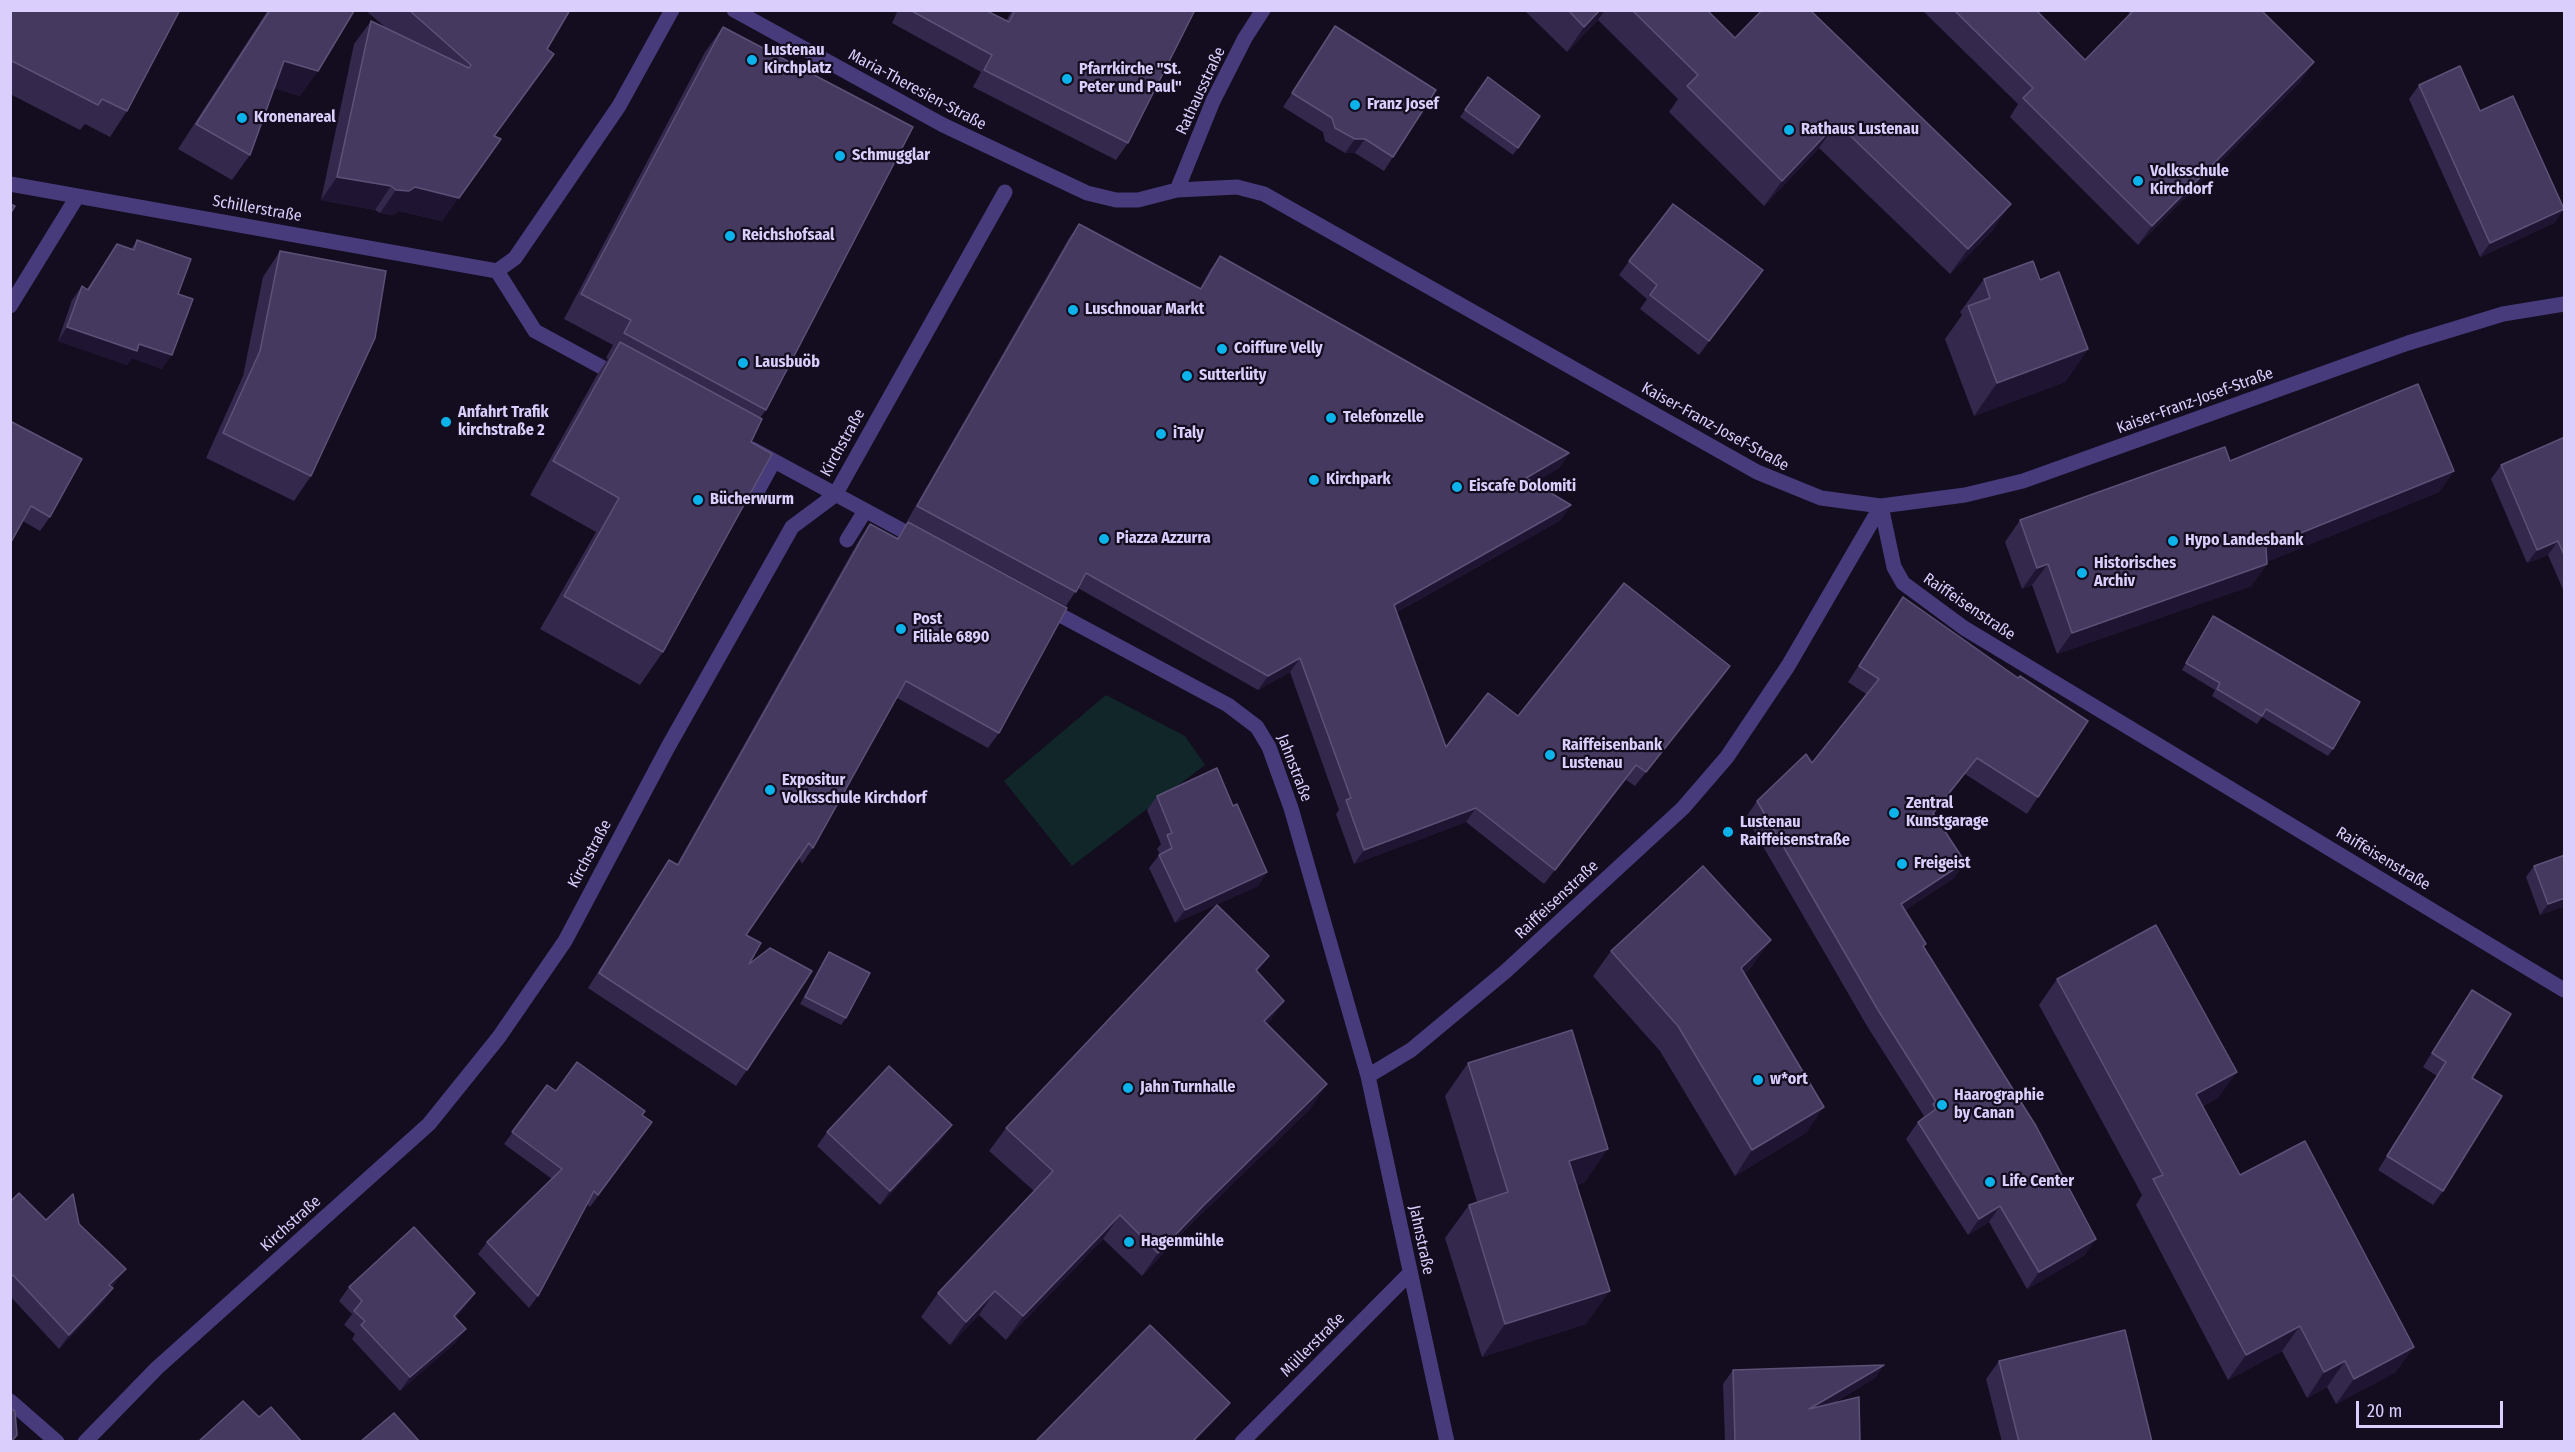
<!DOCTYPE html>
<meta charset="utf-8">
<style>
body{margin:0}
#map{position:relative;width:2575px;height:1452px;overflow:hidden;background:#130d1f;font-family:"Fira Sans Condensed",sans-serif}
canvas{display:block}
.frame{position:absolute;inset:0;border:12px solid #dacefc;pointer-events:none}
.scale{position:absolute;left:2356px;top:1401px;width:147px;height:27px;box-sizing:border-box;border:3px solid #dacefc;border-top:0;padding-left:8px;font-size:18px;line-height:21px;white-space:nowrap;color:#dacefc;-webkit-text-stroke:4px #130d1f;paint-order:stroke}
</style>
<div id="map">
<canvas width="2575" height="1452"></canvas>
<div class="frame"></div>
<div class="scale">20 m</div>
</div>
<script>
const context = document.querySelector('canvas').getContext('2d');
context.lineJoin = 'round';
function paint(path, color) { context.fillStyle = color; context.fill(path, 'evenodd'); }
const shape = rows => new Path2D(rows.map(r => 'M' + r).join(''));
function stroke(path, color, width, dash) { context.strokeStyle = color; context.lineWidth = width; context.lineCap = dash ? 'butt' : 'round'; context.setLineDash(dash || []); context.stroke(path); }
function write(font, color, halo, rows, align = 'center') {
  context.font = font + ' "Fira Sans Condensed",sans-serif'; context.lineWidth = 4.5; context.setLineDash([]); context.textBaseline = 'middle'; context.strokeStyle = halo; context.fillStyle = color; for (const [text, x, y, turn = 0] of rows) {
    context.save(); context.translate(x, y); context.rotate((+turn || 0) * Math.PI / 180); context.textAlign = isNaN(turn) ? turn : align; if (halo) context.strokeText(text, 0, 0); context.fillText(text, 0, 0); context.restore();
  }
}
paint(shape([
 [1106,695,1185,736,1205,765,1072,866,1004,781]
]), '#112628');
stroke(shape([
 [734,10,943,125,1087,193,1116,200,1138,200,1177,190,1237,187,1264,194,1757,472,1821,498,1881,506,1965,495,2023,481,2408,343,2503,314,2564,304],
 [10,184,497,271,515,258,619,106,672,10],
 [1177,190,1213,101,1245,38,1263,10],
 [497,271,535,331,620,377],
 [10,306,77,197],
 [752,449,920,540],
 [757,492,774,461],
 [1881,506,1894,567,1903,583,1964,628,2564,990],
 [847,540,865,511],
 [1045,607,1228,705,1257,727,1269,747,1291,808,1368,1076,1447,1442],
 [1368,1076,1411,1050,1506,971,1683,808,1727,757,1788,666,1881,506],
 [10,1401,57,1442],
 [85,1442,157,1368,429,1124,499,1037,565,941,668,747,792,527,835,495,1005,192],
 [1242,1442,1410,1273]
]), '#473b7b', 15);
paint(shape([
 [10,10,127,111,110,137,85,124,80,130,10,94],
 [268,10,354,11,300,96,274,88,250,155,232,180,178,149],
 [365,10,570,10,547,49,554,54,495,136,442,221,399,211,393,215,380,213,375,210,321,200,354,44,371,21,385,27],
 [898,10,985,10,1006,21,1012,10,1195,10,1128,143,1116,160,973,87,981,72,892,23],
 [1524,10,1707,10,1735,38,1993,230,1950,274,1819,148,1764,206,1669,112,1678,99,1598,20,1567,52],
 [1922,10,2036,10,2085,60,2130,14,2126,10,2261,10,2301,81,2138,245,2010,117,2018,104],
 [1335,26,1393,157,1384,171,1355,153,1345,153,1325,141,1323,132,1283,107],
 [723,27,766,410,760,418,663,652,640,685,540,629,596,532,530,495,597,375,608,359,606,358,613,345,564,319,705,52],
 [1488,77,1540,116,1513,155,1460,117],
 [2419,85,2480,111,2564,209,2554,223,2480,257,2409,99],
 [1079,224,1200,288,1210,270,1220,256,1569,453,1559,468,1533,483,1561,520,1397,612,1446,747,1518,716,1730,666,1720,681,1635,786,1626,780,1544,884,1466,822,1354,864,1336,814,1339,810,1290,672,1258,690,1078,588,1066,606,907,521,1069,238],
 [137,240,178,294,162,369,132,358,127,365,58,341,72,300,82,286,87,289,117,244,131,249],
 [280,251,311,476,294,501,206,458,243,376,263,277],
 [1629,261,1763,270,1699,355,1640,309,1647,299,1619,275],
 [1984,279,2088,349,2065,382,1974,416,1945,339,1962,315,1960,312],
 [10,421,50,517,40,531,23,521],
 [2565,437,2565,594,2548,555,2527,563,2491,479,2501,465],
 [2230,461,2454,471,2439,492,2266,562,2267,564,2251,586,2057,654,2032,585,2022,589,2005,542,2020,520],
 [908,522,999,733,988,748,897,698,813,848,802,864,799,858,746,935,749,964,747,1070,736,1086,588,988,658,876,669,860,677,864,859,540,870,524,897,538],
 [1903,597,2038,797,2027,814,1965,774,1934,814,1965,862,1954,878,1905,910,2085,1255,2027,1289,1989,1222,1968,1235,1906,1139,1918,1122,1924,1116,1867,1026,1746,817,1757,801,1812,763,1866,694,1848,682],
 [2213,616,2333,749,2328,756,2262,717,2257,724,2212,696,2215,690,2182,670],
 [1157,796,1233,806,1267,872,1258,886,1175,923,1149,868,1160,854,1157,849,1161,844,1147,810],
 [2565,855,2565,906,2540,915,2526,877,2534,866],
 [1611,951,1753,965,1745,973,1807,1132,1735,1176,1660,1051,1593,976],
 [829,952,846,1018,841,1025,800,1004,824,959],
 [1258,972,1268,1025,1311,1108,1188,1227,1142,1276,1103,1239,1006,1340,979,1315,950,1345,921,1317,938,1293,1034,1191,989,1151,1006,1128],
 [2057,979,2219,1097,2203,1106,2240,1175,2396,1372,2336,1404,2327,1387,2307,1398,2282,1351,2228,1380,2136,1205,2142,1195,2039,1005],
 [2472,990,2472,1078,2443,1191,2433,1205,2378,1170,2437,1076,2423,1067,2462,1004],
 [1468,1063,1585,1182,1577,1185,1586,1324,1482,1357,1445,1238,1469,1205,1477,1202,1445,1096],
 [547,1085,556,1091,645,1111,642,1115,652,1122,590,1207,587,1204,538,1296,529,1308,478,1254,487,1242,552,1179,504,1144],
 [827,1132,942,1139,880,1205,817,1146],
 [10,1202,46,1220,79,1224,116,1282,112,1287,113,1288,103,1302,59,1349,10,1296],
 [349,1287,465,1307,455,1318,456,1342,400,1391,352,1339,355,1334,344,1325,352,1314,339,1301],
 [1999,1361,2152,1442,2002,1442,1986,1379],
 [1884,1365,1875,1378,1832,1404,1860,1442,1725,1442,1723,1384,1733,1370]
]), '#34284c');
paint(shape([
 [1600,10,1605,10,1598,20,1567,52,1584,27],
 [554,54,538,78,478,159,494,136],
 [284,61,318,71,300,96,267,86],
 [2314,62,2301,81,2138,245,2152,226],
 [1837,123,1819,148,1764,206,1782,181],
 [1355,139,1365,139,1355,153,1345,153],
 [485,163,442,221,399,211,393,215,380,213,396,190,415,187],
 [337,177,391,186,375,210,321,200],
 [2011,204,1993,230,1950,274,1968,249],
 [2564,209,2554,223,2480,257,2490,243],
 [1763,270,1753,284,1699,355,1709,341],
 [67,327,139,344,172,355,162,369,132,358,127,365,58,341],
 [2088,349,2065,382,1974,416,1997,383],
 [1569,453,1559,468,1516,493,1526,478],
 [2454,471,2439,492,2251,568,2266,547],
 [1571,505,1561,520,1384,619,1394,605],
 [2558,541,2548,555,2527,563,2537,550],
 [2048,564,2032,585,2022,589,2037,568],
 [2267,564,2251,586,2057,654,2072,633],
 [1300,658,1290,672,1258,690,1268,676],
 [1730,666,1720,681,1635,786,1646,772],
 [1977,758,1965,774,1922,830,1933,813],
 [1636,765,1626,780,1544,884,1555,870],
 [1476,808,1466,822,1354,864,1364,850],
 [1965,862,1954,878,1890,920,1901,904],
 [1267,872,1258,886,1175,923,1185,910],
 [2565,898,2565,906,2540,915,2548,904],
 [1771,940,1753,965,1724,993,1741,968],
 [1269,956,1253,979,1256,970],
 [1284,1001,1268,1024,1264,1021],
 [2237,1072,2219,1097,2178,1119,2196,1094],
 [1327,1084,1311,1108,1188,1227,1142,1276,1158,1253,1205,1204],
 [1824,1107,1807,1132,1735,1176,1752,1150],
 [952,1125,942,1139,880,1205,890,1191],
 [1608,1149,1585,1182,1546,1194,1569,1161],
 [2000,1206,1989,1222,1968,1235,1979,1219],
 [1120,1215,1103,1239,1006,1340,1023,1316],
 [2096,1239,2085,1255,2027,1289,2039,1272],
 [126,1269,116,1282,100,1299,109,1285],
 [113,1288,103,1302,59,1349,69,1335],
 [995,1291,979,1315,950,1345,966,1322],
 [1610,1291,1586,1324,1482,1357,1505,1324],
 [475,1293,465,1307,444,1330,454,1316],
 [2300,1326,2282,1351,2228,1380,2246,1355],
 [466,1329,456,1342,400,1391,410,1377],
 [2414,1347,2396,1372,2336,1404,2354,1379],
 [2345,1361,2327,1387,2307,1398,2324,1372],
 [1884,1365,1875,1378,1799,1423,1809,1409],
 [1230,1403,1225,1410,1194,1442,1192,1442]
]), '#1f1532');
const building = shape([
 [10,10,180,10,127,111,102,99,98,105,10,60,10,10],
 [270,10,354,11,318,71,284,61,250,155,196,124,270,10],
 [409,10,570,10,547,49,554,54,494,136,501,139,459,198,415,187,409,191,396,190,391,186,337,177,371,21,469,68,471,65,409,10],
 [910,10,985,10,1009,22,1015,10,1195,10,1128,143,984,70,992,55,910,10],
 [1568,10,1600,10,1584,27,1568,10],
 [1632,10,1707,10,1735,38,1762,10,1810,10,2011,204,1968,249,1837,123,1782,181,1687,86,1698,75,1632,10],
 [1954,10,2036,10,2085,60,2134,10,2261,10,2314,62,2152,226,2023,98,2033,88,1954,10],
 [1335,26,1436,90,1393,157,1365,139,1355,139,1335,128,1332,118,1292,93,1335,26],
 [723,27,913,127,766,410,624,333,631,320,581,294,723,27],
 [2460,66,2480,111,2513,96,2564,209,2490,243,2419,85,2460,66],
 [1488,77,1540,116,1518,148,1465,110,1488,77],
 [10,204,15,206,10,214,10,204],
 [1673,204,1763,270,1709,341,1650,295,1657,285,1629,261,1673,204],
 [1079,224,1201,289,1220,256,1569,453,1526,478,1571,505,1394,605,1446,747,1488,693,1518,716,1624,583,1730,666,1646,772,1636,765,1555,870,1476,808,1364,850,1346,800,1351,798,1300,658,1268,676,1086,573,1076,592,917,506,1079,224],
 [137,240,191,259,178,294,193,299,172,355,139,344,137,351,67,327,82,286,88,290,117,244,134,250,137,240],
 [280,251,386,271,375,338,311,476,223,433,260,351,280,251],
 [2033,261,2040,280,2059,272,2088,349,1997,383,1968,306,1990,298,1984,279,2033,261],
 [620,342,762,419,751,442,772,454,663,652,564,596,619,498,553,461,620,342],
 [2418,384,2454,471,2266,547,2267,564,2072,633,2048,564,2037,568,2020,520,2225,447,2230,461,2418,384],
 [10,421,82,459,50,517,31,506,10,544,10,421],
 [2565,437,2565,557,2558,541,2537,550,2501,465,2565,437],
 [908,522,1067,608,999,733,906,681,813,848,809,843,746,935,761,943,749,964,770,948,812,971,747,1070,599,973,669,860,678,865,870,524,898,539,908,522],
 [1903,597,2018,678,2020,676,2088,721,2038,797,1977,758,1933,813,1965,862,1901,904,1926,944,1923,946,2036,1126,2096,1239,2039,1272,2000,1206,1979,1219,1918,1122,1936,1109,1933,1104,1936,1102,1878,1010,1757,801,1806,754,1812,763,1879,679,1859,666,1903,597],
 [2213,616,2360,702,2333,749,2266,709,2262,716,2217,689,2220,683,2186,663,2213,616],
 [1217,768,1233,806,1237,804,1267,872,1185,910,1159,855,1172,848,1167,835,1172,833,1157,796,1217,768],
 [2565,855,2565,898,2548,904,2534,866,2565,855],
 [1703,866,1771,940,1741,968,1824,1107,1752,1150,1678,1026,1611,951,1703,866],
 [1217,905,1269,956,1256,970,1284,1001,1264,1021,1327,1084,1205,1204,1158,1253,1120,1215,1023,1316,995,1291,966,1322,938,1293,1053,1171,1006,1128,1217,905],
 [2156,925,2237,1072,2196,1094,2240,1175,2305,1141,2414,1347,2354,1379,2345,1361,2324,1372,2300,1326,2246,1355,2153,1179,2163,1175,2057,979,2156,925],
 [829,952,870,973,846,1018,805,997,829,952],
 [2472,990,2511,1014,2472,1078,2502,1096,2443,1191,2387,1156,2446,1062,2432,1053,2472,990],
 [1572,1030,1608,1149,1569,1161,1610,1291,1505,1324,1469,1205,1508,1192,1468,1063,1572,1030],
 [577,1062,645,1111,642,1115,652,1122,598,1195,594,1191,538,1296,487,1242,562,1169,512,1132,547,1085,556,1091,577,1062],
 [889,1066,952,1125,890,1191,827,1132,889,1066],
 [19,1193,46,1220,73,1194,79,1224,126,1269,109,1285,113,1288,69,1335,13,1275,10,1277,10,1202,19,1193],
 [414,1227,475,1293,454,1316,466,1329,410,1377,361,1325,365,1321,354,1311,362,1301,349,1287,414,1227],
 [1150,1325,1230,1403,1192,1442,1035,1442,1150,1325],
 [2125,1330,2152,1442,2019,1442,1999,1361,2125,1330],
 [1884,1365,1809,1409,1859,1397,1860,1442,1735,1442,1733,1370,1884,1365],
 [243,1401,259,1417,271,1407,302,1442,198,1442,243,1401],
 [10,1408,15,1411,17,1435,11,1442,10,1408],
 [394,1413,420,1442,360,1442,394,1413]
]);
paint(building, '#45395f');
stroke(building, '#5d5178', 1.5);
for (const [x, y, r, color] of [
 [752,60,6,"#0cb2ea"],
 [1067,79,6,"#0cb2ea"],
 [1355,105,6,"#0cb2ea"],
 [242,118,6,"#0cb2ea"],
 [1789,130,6,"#0cb2ea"],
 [840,156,6,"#0cb2ea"],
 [2138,181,6,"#0cb2ea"],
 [730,236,6,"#0cb2ea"],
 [1073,310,6,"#0cb2ea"],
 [1222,349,6,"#0cb2ea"],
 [743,363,6,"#0cb2ea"],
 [1187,376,6,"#0cb2ea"],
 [1331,418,6,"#0cb2ea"],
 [446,422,6,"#0cb2ea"],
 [1161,434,6,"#0cb2ea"],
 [1314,480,6,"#0cb2ea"],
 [1457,487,6,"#0cb2ea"],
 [698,500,6,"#0cb2ea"],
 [1104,539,6,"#0cb2ea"],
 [2173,541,6,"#0cb2ea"],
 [2082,573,6,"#0cb2ea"],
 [901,629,6,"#0cb2ea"],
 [1550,755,6,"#0cb2ea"],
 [770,790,6,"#0cb2ea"],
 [1894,813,6,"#0cb2ea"],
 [1728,832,6,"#0cb2ea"],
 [1902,864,6,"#0cb2ea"],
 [1758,1080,6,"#0cb2ea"],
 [1128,1088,6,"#0cb2ea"],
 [1942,1105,6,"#0cb2ea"],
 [1990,1182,6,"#0cb2ea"],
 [1129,1242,6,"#0cb2ea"]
]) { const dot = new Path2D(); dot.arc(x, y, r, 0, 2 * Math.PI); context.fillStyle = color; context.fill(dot); stroke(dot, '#130d1f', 2); }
write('bold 16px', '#dacefc', '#130d1f', [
 ["Lustenau",764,51],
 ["Kirchplatz",764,69],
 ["Pfarrkirche \"St.",1079,70],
 ["Peter und Paul\"",1079,88],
 ["Franz Josef",1367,105],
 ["Kronenareal",254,118],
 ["Rathaus Lustenau",1801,130],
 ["Schmugglar",852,156],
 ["Volksschule",2150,172],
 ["Kirchdorf",2150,190],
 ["Reichshofsaal",742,236],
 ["Luschnouar Markt",1085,310],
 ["Coiffure Velly",1234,349],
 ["Lausbuöb",755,363],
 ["Sutterlüty",1199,376],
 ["Anfahrt Trafik",458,413],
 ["kirchstraße 2",458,431],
 ["Telefonzelle",1343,418],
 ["iTaly",1173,434],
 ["Kirchpark",1326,480],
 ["Eiscafe Dolomiti",1469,487],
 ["Bücherwurm",710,500],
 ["Piazza Azzurra",1116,539],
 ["Hypo Landesbank",2185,541],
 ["Historisches",2094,564],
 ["Archiv",2094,582],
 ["Post",913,620],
 ["Filiale 6890",913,638],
 ["Raiffeisenbank",1562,746],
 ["Lustenau",1562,764],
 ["Expositur",782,781],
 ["Volksschule Kirchdorf",782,799],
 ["Zentral",1906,804],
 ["Kunstgarage",1906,822],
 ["Lustenau",1740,823],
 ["Raiffeisenstraße",1740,841],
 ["Freigeist",1914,864],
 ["w*ort",1770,1080],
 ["Jahn Turnhalle",1140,1088],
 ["Haarographie",1954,1096],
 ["by Canan",1954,1114],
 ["Life Center",2002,1182],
 ["Hagenmühle",1141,1242]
], 'left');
write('16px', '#dacefc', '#130d1f', [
 ["Maria-Theresien-Straße",917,90,28],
 ["Rathausstraße",1201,91,-65],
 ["Schillerstraße",257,209,10],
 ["Kaiser-Franz-Josef-Straße",2195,401,-20],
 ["Kaiser-Franz-Josef-Straße",1715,427,29],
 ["Kirchstraße",843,443,-61],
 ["Raiffeisenstraße",1969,607,34],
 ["Jahnstraße",1294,768,69],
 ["Kirchstraße",590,854,-62],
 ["Raiffeisenstraße",2383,859,31],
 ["Raiffeisenstraße",1557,900,-43],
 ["Kirchstraße",291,1224,-42],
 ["Jahnstraße",1421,1240,78],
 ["Müllerstraße",1313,1345,-45]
]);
</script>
